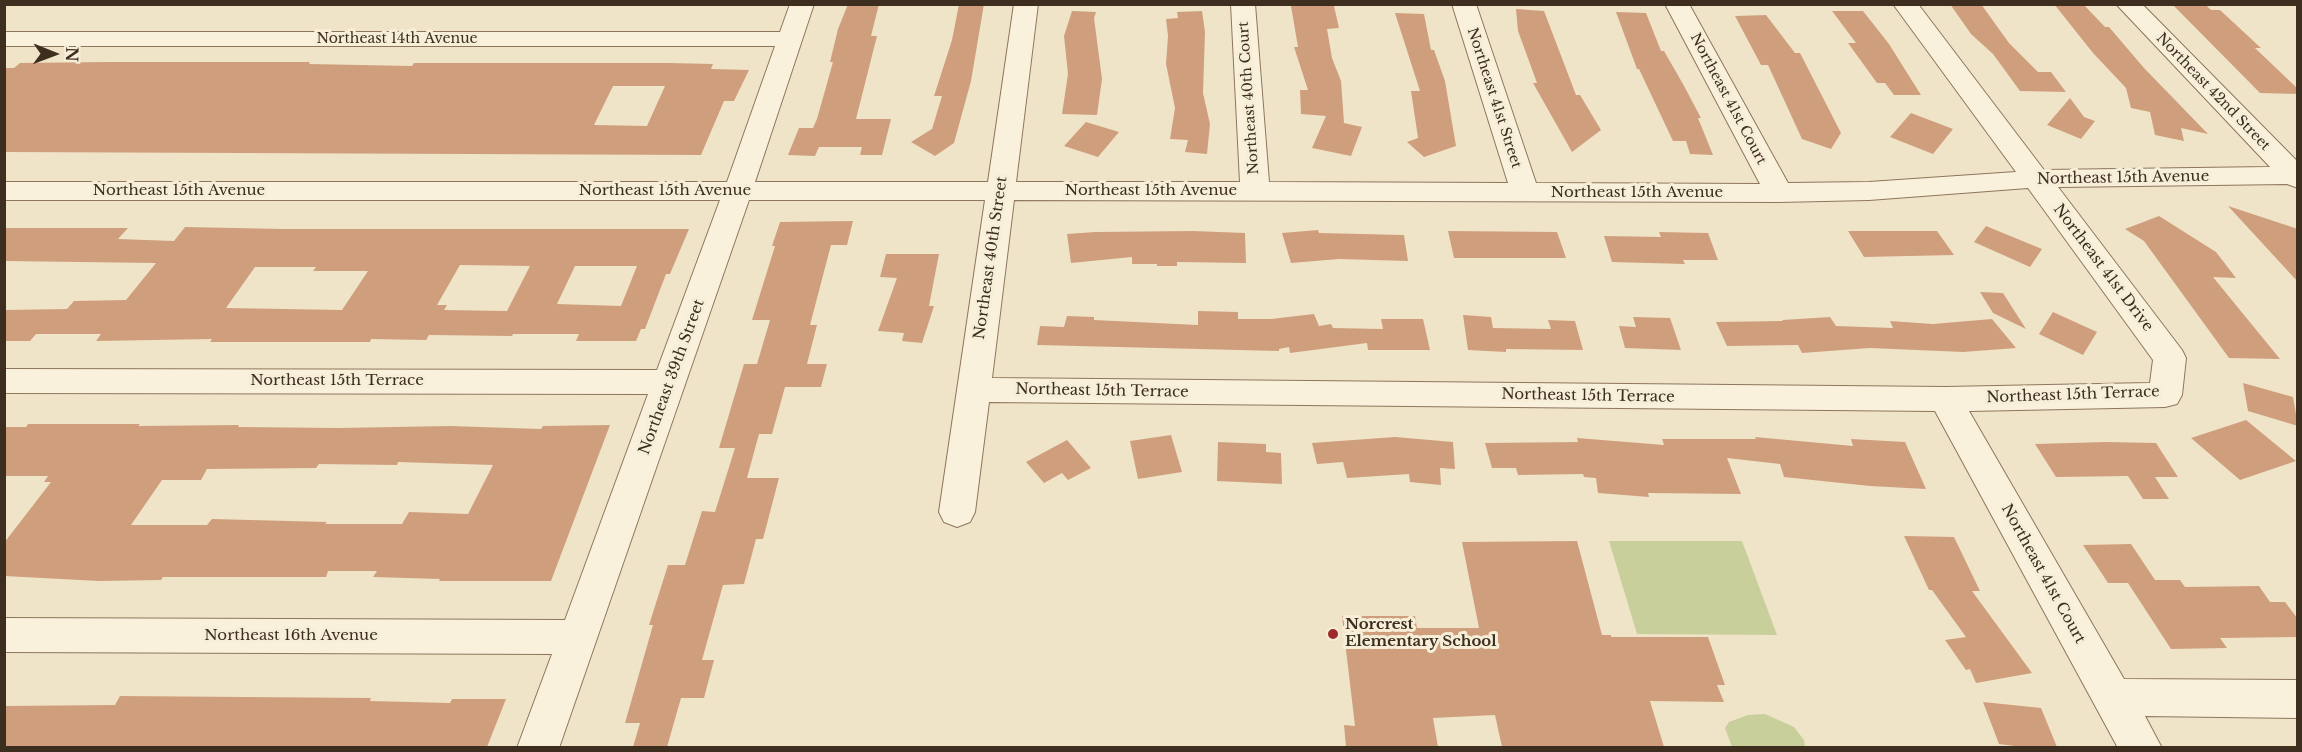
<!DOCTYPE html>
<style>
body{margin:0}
#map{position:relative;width:2302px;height:752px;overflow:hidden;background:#f0e4c8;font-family:"Libre Baskerville",serif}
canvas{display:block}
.frame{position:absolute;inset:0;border:6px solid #3d2e20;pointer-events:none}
.north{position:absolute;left:24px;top:24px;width:60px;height:60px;-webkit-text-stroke:4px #f7eed8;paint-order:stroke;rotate:91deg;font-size:16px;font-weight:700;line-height:24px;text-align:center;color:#3d2e20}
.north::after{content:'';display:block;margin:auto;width:21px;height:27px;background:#3d2e20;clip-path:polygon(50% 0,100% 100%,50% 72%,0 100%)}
</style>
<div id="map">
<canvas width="2302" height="752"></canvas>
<div class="frame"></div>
<div class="north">N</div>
</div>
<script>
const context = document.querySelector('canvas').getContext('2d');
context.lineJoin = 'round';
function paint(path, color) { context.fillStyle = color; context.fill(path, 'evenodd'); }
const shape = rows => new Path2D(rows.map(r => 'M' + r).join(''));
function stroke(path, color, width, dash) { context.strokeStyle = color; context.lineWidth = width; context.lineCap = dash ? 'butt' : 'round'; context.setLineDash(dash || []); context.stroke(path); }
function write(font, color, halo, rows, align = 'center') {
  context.font = font + ' "Libre Baskerville",serif'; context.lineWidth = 6; context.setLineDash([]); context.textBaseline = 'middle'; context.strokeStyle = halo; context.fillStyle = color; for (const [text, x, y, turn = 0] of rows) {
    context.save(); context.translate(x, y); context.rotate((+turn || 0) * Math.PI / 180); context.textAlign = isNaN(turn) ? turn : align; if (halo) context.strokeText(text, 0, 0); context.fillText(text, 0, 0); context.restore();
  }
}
paint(shape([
 [1609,541,1742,541,1777,635,1637,634],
 [1765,714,1794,727,1804,740,1805,747,1732,747,1725,728,1729,722,1748,715]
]), '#c9cf9b');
paint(shape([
 [848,4,879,4,871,36,877,36,856,119,891,119,882,155,860,155,862,147,819,147,815,156,788,155,799,128,813,128,817,119,833,62,830,62,838,29],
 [959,4,984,4,971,81,954,143,935,156,911,142,932,129,942,96,934,96,952,40],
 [1950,4,1981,4,2009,43,2038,72,2051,72,2066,92,2020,91,1993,54,1971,34],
 [2054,4,2083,4,2105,27,2109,27,2144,68,2208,134,2181,128,2184,141,2155,135,2150,112,2131,108,2126,88,2093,53],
 [2172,4,2205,4,2211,10,2220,10,2261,48,2255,48,2298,89,2298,94,2260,93],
 [1291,6,1334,6,1339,28,1327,29,1332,58,1341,81,1344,123,1362,127,1351,156,1312,148,1326,116,1301,114,1300,90,1308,90,1294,47,1298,47],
 [1516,9,1544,11,1576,95,1580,95,1601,130,1572,152,1533,83,1537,83,1518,31],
 [1072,11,1096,12,1094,18,1102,79,1097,115,1062,114,1068,74,1064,36],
 [1202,11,1205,32,1203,93,1210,124,1207,154,1185,152,1188,140,1170,139,1175,108,1166,64,1168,36,1166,19,1178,18,1177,12],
 [1832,11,1863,11,1889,44,1921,95,1894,95,1885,83,1877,83,1848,43,1856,43],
 [1616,12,1646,13,1661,51,1664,51,1683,84,1701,118,1698,118,1713,155,1690,154,1686,141,1673,141,1639,69,1637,69],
 [1395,13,1424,14,1431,50,1434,50,1445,81,1456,146,1424,157,1407,142,1418,138,1411,91,1420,91],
 [1766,15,1795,53,1800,53,1841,133,1831,149,1802,139,1768,65,1761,65,1735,16],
 [109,62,310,62,309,64,412,66,414,63,669,63,713,64,711,69,749,70,734,101,724,101,701,155,4,152,4,68,14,68,20,63],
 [613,86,665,86,647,126,594,125],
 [2070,98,2084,117,2095,121,2081,139,2047,125],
 [1911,113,1953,129,1933,154,1890,137],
 [1086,122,1119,132,1098,157,1064,146],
 [2228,206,2298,229,2298,282],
 [2159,216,2216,252,2236,278,2213,277,2280,359,2229,358,2144,241,2125,229],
 [853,221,847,245,831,245,810,325,817,325,807,364,827,364,821,387,785,387,772,434,759,434,747,478,779,478,763,539,756,539,744,584,723,585,702,660,714,660,704,698,681,698,667,747,633,747,640,723,625,723,653,625,649,625,668,565,685,565,702,511,715,512,735,448,719,448,744,364,757,364,770,320,752,320,775,246,772,246,780,222],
 [1986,226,2042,249,2030,267,1974,242],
 [185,227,283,229,689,229,670,274,666,274,645,329,641,329,636,341,576,341,579,334,513,334,512,336,429,335,426,340,371,339,370,342,210,342,212,339,96,341,101,334,36,334,30,341,4,341,4,310,67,309,74,301,126,300,156,263,4,261,4,228,128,228,118,239,174,241],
 [460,265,530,266,507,311,444,310,447,305,437,305],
 [575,266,637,266,621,306,557,304],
 [255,267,316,267,313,271,368,271,342,310,226,308],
 [1318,230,1319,233,1404,235,1408,261,1339,259,1291,263,1282,233],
 [1193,231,1245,233,1246,263,1177,262,1177,266,1157,266,1157,264,1132,264,1132,257,1071,263,1067,234,1095,232],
 [1448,231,1557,232,1566,258,1454,258],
 [1848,231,1937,231,1954,255,1864,257],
 [1659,232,1708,233,1718,260,1683,260,1685,264,1612,262,1604,236,1661,237],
 [886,254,939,254,929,306,934,306,922,343,902,341,904,333,878,331,897,278,880,277],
 [1980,292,2003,293,2026,329,1993,313],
 [1198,311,1238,312,1238,319,1271,319,1314,314,1319,326,1331,324,1333,328,1383,329,1381,319,1423,319,1430,350,1368,350,1367,343,1290,353,1289,347,1279,349,1279,351,1037,345,1040,326,1064,327,1067,316,1094,317,1094,320,1198,325],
 [2053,312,2097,332,2083,355,2039,334],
 [1463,315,1491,317,1493,328,1551,329,1548,320,1575,321,1583,350,1506,349,1506,352,1468,350],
 [1633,317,1670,318,1681,350,1625,348,1619,326,1636,327],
 [1830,317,1836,326,1893,328,1890,321,1933,324,1992,319,2016,348,1963,352,1870,348,1802,353,1798,345,1727,346,1716,322,1783,321,1782,320],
 [2243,383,2293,397,2298,426,2248,411],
 [2246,420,2296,461,2240,480,2191,438],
 [28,424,140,424,138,426,239,425,238,427,339,428,450,426,541,429,543,426,610,425,551,581,439,581,440,579,373,577,377,571,328,571,326,577,163,577,161,580,99,581,4,576,4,543,51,482,44,482,48,476,4,476,4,427,26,427],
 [398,462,493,465,468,514,409,512,402,524,325,524,327,522,212,519,207,525,131,525,162,480,201,480,207,469,316,468,319,464,397,465],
 [1171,435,1182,472,1138,479,1130,441],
 [1395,437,1453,442,1455,469,1440,468,1441,485,1410,482,1409,474,1347,478,1343,462,1317,464,1312,443],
 [1755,437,1853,446,1851,439,1905,442,1926,489,1870,486,1784,477,1780,464,1727,458,1741,494,1648,493,1649,497,1598,493,1596,478,1584,477,1583,474,1518,475,1516,468,1492,468,1485,443,1578,442,1577,438,1664,445,1662,439,1756,439],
 [1067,440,1091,468,1068,480,1062,473,1044,483,1026,462],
 [1218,442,1266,444,1266,452,1281,453,1282,484,1217,481],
 [2106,442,2156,443,2178,477,2155,477,2169,499,2143,499,2128,476,2056,477,2035,444],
 [1904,536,1954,537,1980,591,1972,591,2032,673,1976,683,1970,669,1966,670,1945,640,1966,637,1932,590,1929,590],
 [1577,541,1602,635,1611,635,1611,637,1708,637,1725,685,1717,685,1724,702,1650,701,1664,747,1502,747,1495,715,1433,718,1438,747,1346,747,1344,725,1355,726,1342,616,1415,616,1417,628,1479,628,1462,542],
 [2131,544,2155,580,2180,580,2185,587,2259,586,2270,602,2285,602,2298,619,2298,637,2220,638,2227,648,2171,649,2128,583,2108,583,2083,545],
 [120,696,371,698,370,701,450,703,452,699,506,699,487,747,4,747,4,706,115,705],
 [1983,702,2041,708,2057,747,2022,747,1999,744]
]), '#cf9f7d');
const minor = shape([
 [790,4,814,4,755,182,988,182,1014,4,1038,4,1016,182,1240,182,1231,4,1255,4,1269,182,1508,183,1452,4,1476,4,1536,183,1760,184,1665,4,1689,4,1788,183,1869,182,2016,172,1893,4,1918,4,2044,170,2270,167,2116,4,2142,4,2298,162,2298,188,2287,184,2058,187,2182,350,2186,358,2182,395,2177,404,2165,407,1969,411,2124,679,2298,680,2298,718,2145,716,2162,748,2118,748,1935,411,989,402,975,512,970,522,957,527,944,522,939,512,985,200,749,200,559,748,517,748,552,654,4,652,4,618,565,620,648,394,4,393,4,369,657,370,720,200,4,200,4,182,727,182,775,46,4,46,4,32,780,32,790,4],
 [2028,188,2153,360,2150,383,1945,387,992,378,1014,200,1779,202,1869,200,2028,188]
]);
stroke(minor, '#8d765c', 2);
paint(minor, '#faf1dc');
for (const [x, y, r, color] of [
 [1333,634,6,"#9e2a2b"]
]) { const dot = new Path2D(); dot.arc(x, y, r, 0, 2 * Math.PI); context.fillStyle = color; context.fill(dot); stroke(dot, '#f7eed8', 2); }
write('14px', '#3d2e20', '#f7eed8', [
 ["Northeast 14th Avenue",397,39],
 ["Northeast 42nd Street",2213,92,46],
 ["Northeast 40th Court",1249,98,-94],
 ["Northeast 41st Street",1494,98,72],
 ["Northeast 41st Court",1728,99,62]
]);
write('15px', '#3d2e20', '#f7eed8', [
 ["Northeast 15th Avenue",2123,178,-1],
 ["Northeast 15th Avenue",179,191],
 ["Northeast 15th Avenue",665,191],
 ["Northeast 15th Avenue",1151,191],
 ["Northeast 15th Avenue",1637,193],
 ["Northeast 40th Street",991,258,-82],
 ["Northeast 41st Drive",2103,268,53],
 ["Northeast 39th Street",672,377,-70],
 ["Northeast 15th Terrace",337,381],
 ["Northeast 15th Terrace",1102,391,1],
 ["Northeast 15th Terrace",2073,395,-2],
 ["Northeast 15th Terrace",1588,396,1],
 ["Northeast 41st Court",2043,574,61],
 ["Northeast 16th Avenue",291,636]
]);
write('bold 15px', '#3d2e20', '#f7eed8', [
 ["Norcrest",1345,625],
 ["Elementary School",1345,642]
], 'left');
</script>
